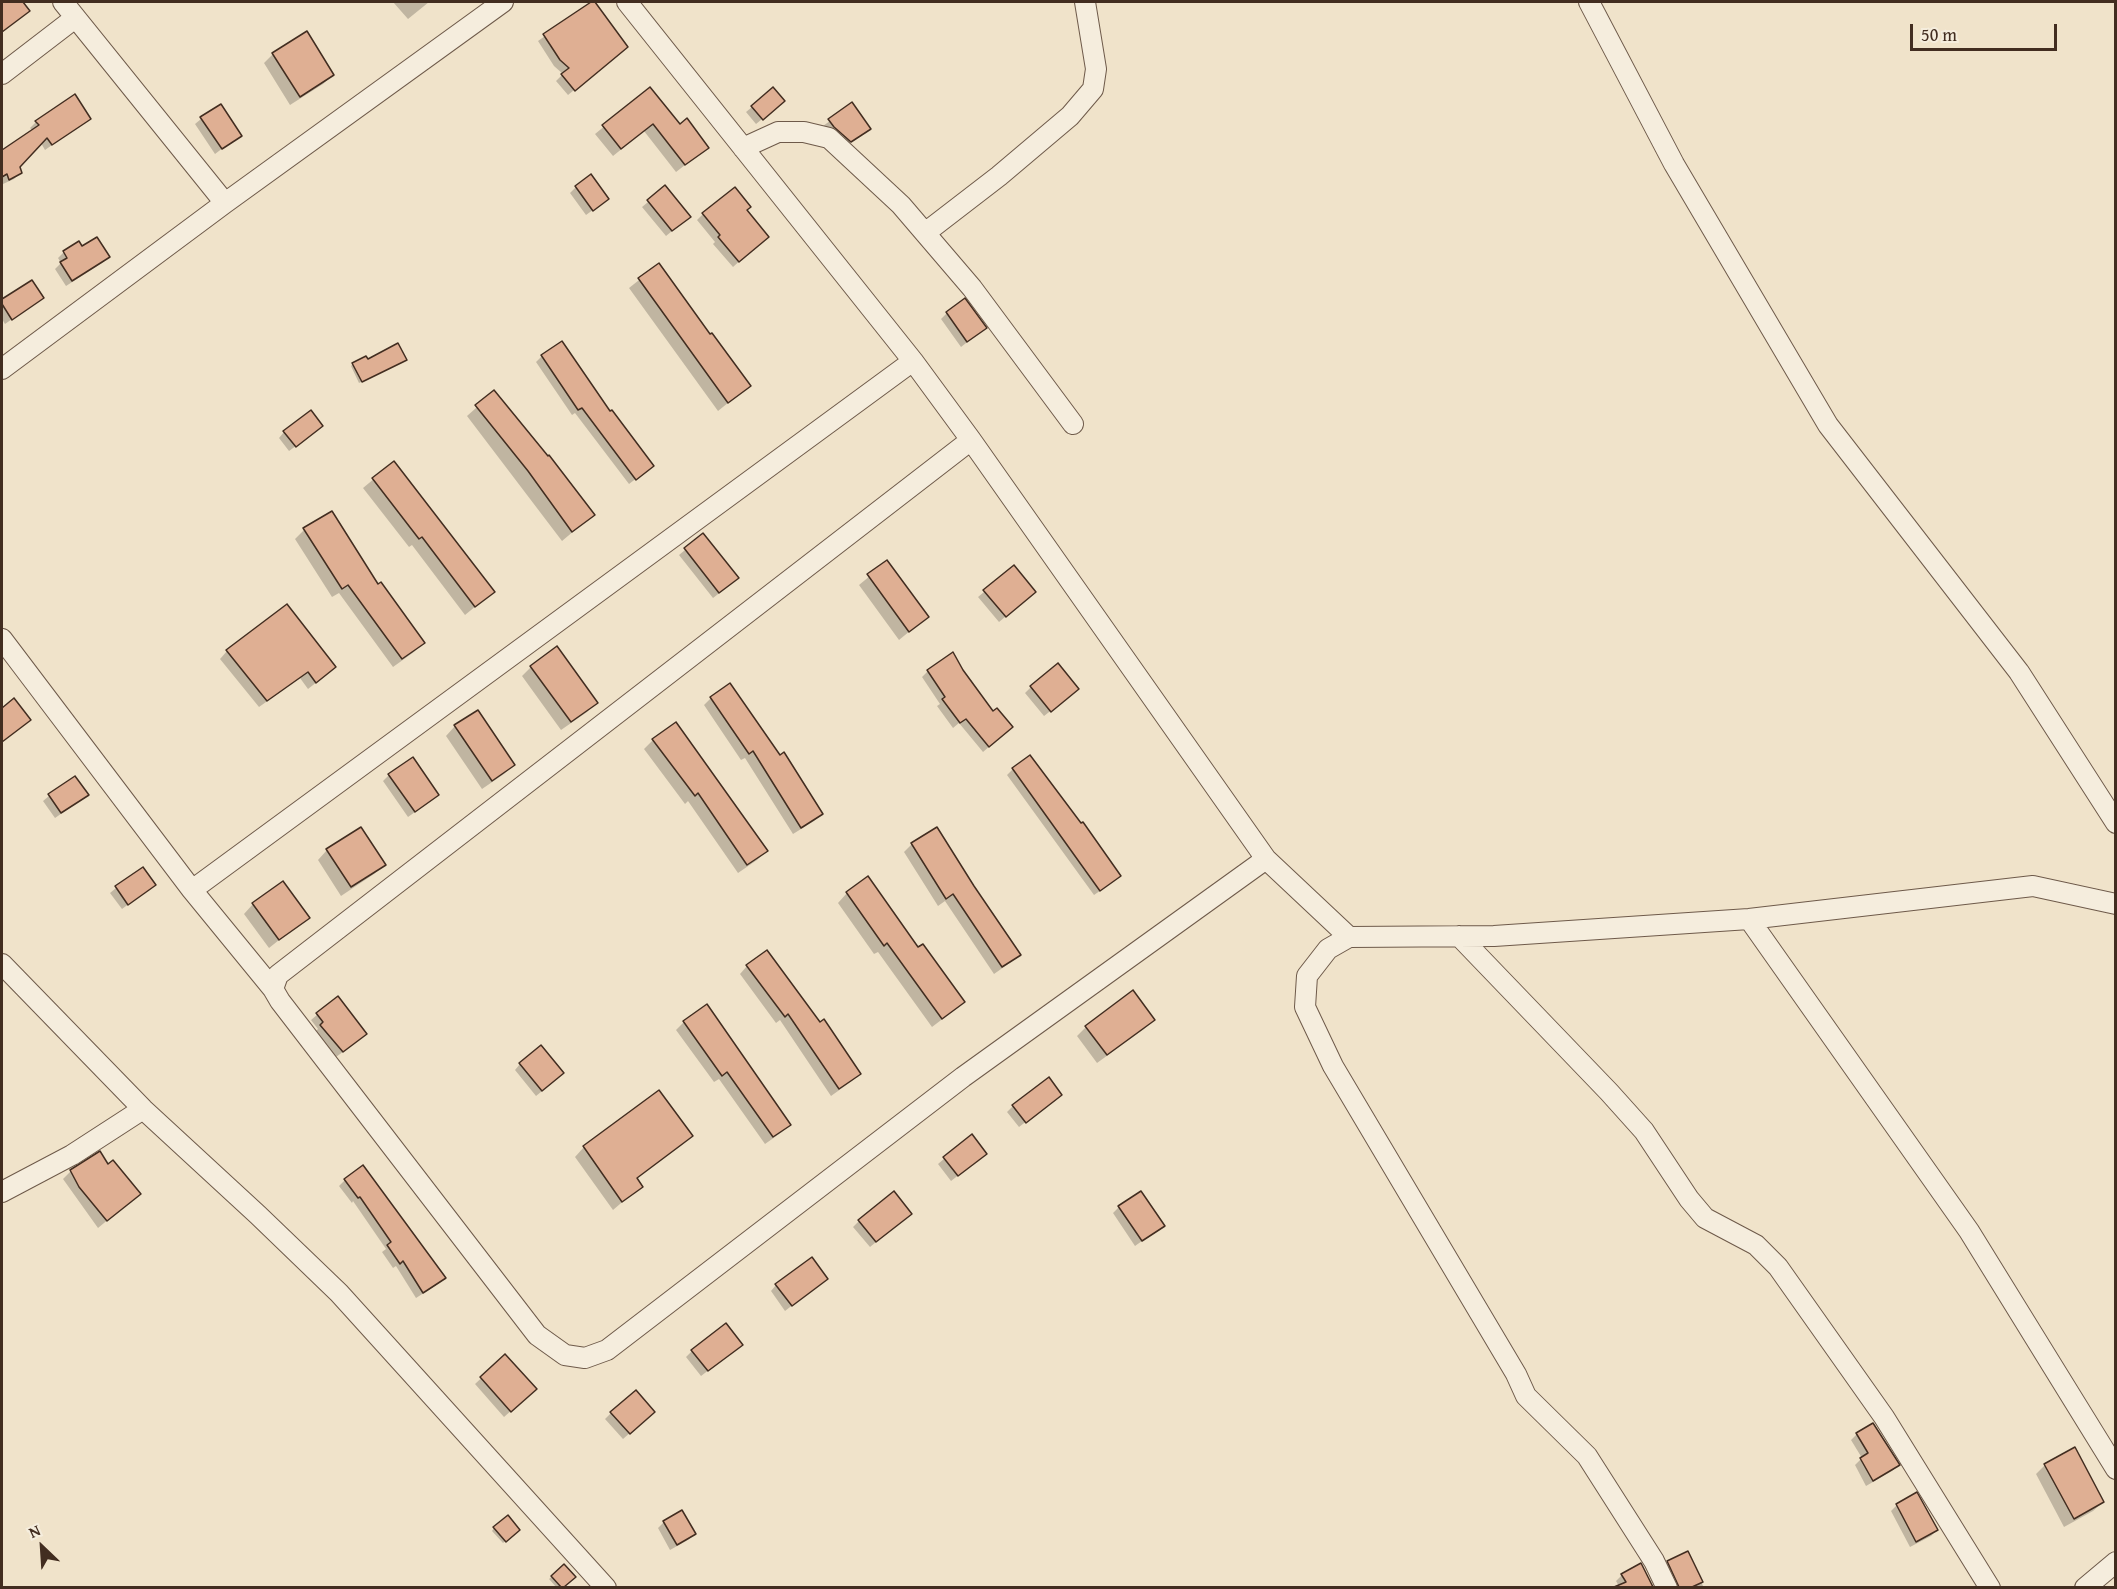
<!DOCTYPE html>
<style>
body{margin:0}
#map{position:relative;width:2117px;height:1589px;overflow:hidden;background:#f0e3ca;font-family:"Gentium Book Plus",serif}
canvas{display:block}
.frame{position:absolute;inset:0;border:3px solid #422d20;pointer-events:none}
.north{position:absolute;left:12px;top:1517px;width:60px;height:60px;-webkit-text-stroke:4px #f5eddd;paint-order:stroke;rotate:335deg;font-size:16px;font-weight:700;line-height:24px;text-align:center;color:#422d20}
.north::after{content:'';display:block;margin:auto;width:21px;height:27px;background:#422d20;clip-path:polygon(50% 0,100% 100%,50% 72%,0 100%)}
.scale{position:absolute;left:1910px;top:24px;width:147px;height:27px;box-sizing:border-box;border:3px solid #422d20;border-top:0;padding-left:8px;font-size:18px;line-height:21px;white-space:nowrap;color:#422d20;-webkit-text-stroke:4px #f5eddd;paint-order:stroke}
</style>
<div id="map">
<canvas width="2117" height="1589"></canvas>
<div class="frame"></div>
<div class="north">N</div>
<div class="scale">50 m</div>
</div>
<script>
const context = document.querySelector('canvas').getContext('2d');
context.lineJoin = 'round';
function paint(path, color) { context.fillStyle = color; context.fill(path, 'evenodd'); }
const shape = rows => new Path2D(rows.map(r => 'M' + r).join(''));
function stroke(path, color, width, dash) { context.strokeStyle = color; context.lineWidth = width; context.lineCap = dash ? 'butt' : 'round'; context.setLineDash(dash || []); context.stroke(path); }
paint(shape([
 [2,2,21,2,28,11,2,33],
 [393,2,429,2,408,19],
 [593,2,626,47,568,95,556,81,563,74,554,66,538,41],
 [273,54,333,75,323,84,290,105,264,63],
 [650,89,679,126,707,148,676,172,644,131,613,156,595,134],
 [852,105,863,134,844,147,823,126],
 [752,107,777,107,756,124,746,112],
 [89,119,45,150,41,143,18,167,20,173,14,179,3,184,2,152,33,131,30,128,36,122],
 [201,119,240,135,215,154,195,124],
 [576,187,601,204,586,215,570,193],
 [665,188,683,222,666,236,642,207],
 [745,210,761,242,733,267,713,244,715,242,697,220,703,214],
 [82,248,108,257,102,263,66,286,55,269,61,263,58,258,64,252],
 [658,265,710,336,749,386,718,411,629,288],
 [31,282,42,298,5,324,2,319,2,301],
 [947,313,985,328,961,347,941,319],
 [542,356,646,471,629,484,575,413,572,415,536,362],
 [402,362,359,383,351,366,353,364],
 [494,392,593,515,562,541,467,416],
 [284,432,315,432,289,451,279,438],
 [393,463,493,592,465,615,412,545,409,547,363,488],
 [304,530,377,586,423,642,414,652,393,667,339,593,332,597,295,539],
 [703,535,731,584,713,598,679,555],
 [887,562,927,617,899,640,859,585],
 [1014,567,1028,598,999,622,978,597],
 [227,651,327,674,308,689,300,678,259,707,220,659],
 [531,667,596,702,587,712,561,730,522,676],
 [928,671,1005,733,983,752,959,723,953,728,937,706,940,704,922,677],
 [1031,687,1071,695,1044,716,1025,693],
 [711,698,821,814,814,821,793,834,745,758,741,760,704,705],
 [455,726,513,765,504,774,482,789,446,736],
 [653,740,767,851,757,860,738,873,688,801,685,804,644,749],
 [1013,769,1119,876,1113,882,1094,895,1007,775],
 [389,775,432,800,408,817,383,781],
 [49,796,81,800,55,818,43,801],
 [360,829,384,865,374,874,341,896,318,860,327,850],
 [912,844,972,887,1019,954,1011,962,994,974,945,901,938,906,904,852],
 [154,885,122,909,110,893,116,888],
 [847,893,918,949,963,1002,953,1011,932,1027,878,952,874,954,838,903],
 [253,904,308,917,269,948,244,914],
 [747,966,819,1024,859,1073,852,1081,831,1096,780,1020,776,1023,740,974],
 [337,998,359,1040,336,1057,315,1032,318,1029,311,1020],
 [1153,1020,1144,1029,1097,1063,1077,1036,1086,1027],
 [684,1022,789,1124,782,1132,765,1144,719,1079,714,1082,676,1030],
 [520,1064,557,1079,536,1096,515,1070],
 [659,1092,691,1136,682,1145,636,1179,641,1186,613,1210,575,1157,584,1147],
 [1054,1100,1019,1127,1007,1112,1013,1106],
 [971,1136,979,1159,951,1181,938,1164],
 [107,1166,139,1194,98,1228,63,1179,71,1171],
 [345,1180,444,1278,438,1284,416,1298,396,1266,393,1268,382,1252,386,1249,353,1201,352,1203,339,1186],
 [1119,1207,1163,1226,1135,1246,1113,1213],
 [904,1219,870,1247,853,1227,859,1221],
 [826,1279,785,1311,771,1291,776,1285],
 [735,1350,701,1376,686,1357,692,1351],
 [505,1356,529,1395,504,1417,475,1384],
 [611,1413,648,1417,623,1439,605,1419],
 [1857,1434,1898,1465,1892,1471,1866,1486,1855,1465,1862,1458,1851,1440],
 [2045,1465,2103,1502,2093,1511,2064,1527,2036,1474],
 [1897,1505,1937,1530,1931,1536,1910,1547,1891,1511],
 [664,1522,694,1534,688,1540,670,1550,658,1528],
 [494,1528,518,1530,503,1543,492,1531],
 [1687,1553,1704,1588,1672,1588,1662,1568,1668,1562],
 [1640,1565,1652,1588,1620,1588,1616,1581,1622,1575],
 [564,1566,574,1577,562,1588,557,1588,549,1579]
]), '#0003');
const building = shape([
 [2,2,23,2,30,11,2,32,2,2],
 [591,2,595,2,628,47,575,91,561,74,569,68,560,60,543,34,591,2],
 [307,31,334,75,300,97,272,53,307,31],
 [650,87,680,124,687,118,709,148,685,165,653,124,621,149,602,125,650,87],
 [773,87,785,101,763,120,751,106,773,87],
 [75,94,91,119,52,145,47,138,20,167,22,173,9,180,7,174,2,177,2,150,39,125,35,121,75,94],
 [852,102,871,129,851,142,834,127,828,119,852,102],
 [221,104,242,136,222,149,200,117,221,104],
 [591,174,609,199,593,211,575,186,591,174],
 [665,185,691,217,672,231,647,200,665,185],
 [735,187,751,207,747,210,769,237,739,262,718,237,720,235,702,213,735,187],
 [97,237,110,257,72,281,60,262,67,258,63,251,79,241,82,246,97,237],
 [659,263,710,334,712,333,751,386,728,403,638,278,659,263],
 [32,280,44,298,12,320,2,304,2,299,32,280],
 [965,298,987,328,967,342,946,312,965,298],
 [562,341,610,411,612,410,654,466,636,480,582,408,578,410,541,355,562,341],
 [398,343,407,360,362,382,352,363,366,356,368,359,398,343],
 [494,390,548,456,549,455,595,515,572,532,528,471,475,405,494,390],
 [311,410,323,426,296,447,283,431,311,410],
 [394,461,495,592,475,607,422,537,419,539,372,478,394,461],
 [332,511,378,584,381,582,425,643,402,659,348,585,342,589,303,528,332,511],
 [703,533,739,578,719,593,684,548,703,533],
 [887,560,929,617,909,632,867,574,887,560],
 [1014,565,1036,592,1006,617,983,590,1014,565],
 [287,604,336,667,316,683,308,672,267,701,226,650,287,604],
 [557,646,598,703,571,722,530,666,557,646],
 [953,652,963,670,993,711,997,708,1013,727,989,747,966,719,960,723,942,699,945,697,927,670,953,652],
 [1058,663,1079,689,1051,712,1030,686,1058,663],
 [730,683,780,755,784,752,823,814,801,828,753,751,749,754,710,697,730,683],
 [14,698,31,720,2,742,2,708,14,698],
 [478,710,515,765,492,781,454,725,478,710],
 [676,722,768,851,747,865,698,793,695,796,652,739,676,722],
 [1030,755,1081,823,1083,822,1121,876,1100,891,1012,768,1030,755],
 [413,757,439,795,415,812,388,774,413,757],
 [75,776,89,795,61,813,48,794,75,776],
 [361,827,386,865,351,887,326,849,361,827],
 [937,827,974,886,1021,955,1002,967,953,894,946,899,911,843,937,827],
 [143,867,156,885,128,905,115,886,143,867],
 [868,876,918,947,923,944,965,1002,942,1019,887,943,884,946,846,892,868,876],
 [283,881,310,918,279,940,252,903,283,881],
 [767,950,820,1022,824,1019,861,1074,839,1089,788,1014,785,1017,746,965,767,950],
 [1133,990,1155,1020,1107,1055,1085,1026,1133,990],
 [338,996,367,1034,343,1052,320,1025,323,1022,316,1013,338,996],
 [707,1004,791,1125,773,1137,727,1072,722,1076,683,1021,707,1004],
 [541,1045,564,1073,542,1091,519,1063,541,1045],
 [1049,1077,1062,1095,1026,1123,1012,1105,1049,1077],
 [659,1090,693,1136,637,1178,643,1187,622,1202,583,1146,659,1090],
 [972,1134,987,1154,958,1176,943,1157,972,1134],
 [100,1151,108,1164,113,1160,141,1194,107,1221,79,1187,70,1170,100,1151],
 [363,1165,446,1278,423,1293,403,1261,400,1264,387,1245,391,1242,360,1197,358,1198,344,1179,363,1165],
 [894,1191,912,1214,876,1242,858,1220,894,1191],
 [1141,1191,1165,1226,1142,1241,1118,1206,1141,1191],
 [812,1257,828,1279,792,1306,775,1284,812,1257],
 [726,1323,743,1345,708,1371,691,1350,726,1323],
 [505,1354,537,1389,511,1412,480,1377,505,1354],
 [636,1390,655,1412,630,1434,610,1412,636,1390],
 [1873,1423,1900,1465,1873,1481,1860,1458,1868,1453,1856,1433,1873,1423],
 [2075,1447,2104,1502,2074,1519,2044,1464,2075,1447],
 [1917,1492,1938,1530,1916,1542,1896,1504,1917,1492],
 [682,1510,696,1534,677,1545,663,1521,682,1510],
 [508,1515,520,1530,506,1542,493,1527,508,1515],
 [1688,1551,1703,1582,1692,1587,1679,1587,1667,1561,1688,1551],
 [1641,1563,1653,1587,1614,1587,1626,1582,1621,1574,1641,1563],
 [564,1564,576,1577,564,1587,561,1587,551,1576,564,1564]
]);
paint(building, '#dfaf93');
stroke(building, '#422d20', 1.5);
const minor = shape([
 [63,2,225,203],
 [627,2,913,361,971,440,1266,859,1349,937,1494,936,1749,919,2033,886,2116,904],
 [1589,2,1674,164,1828,425,2019,672,2116,823],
 [2,74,75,18],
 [743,148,778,132,804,132,829,138,901,205,972,288,1073,424],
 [925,233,999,176,1070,116,1093,89,1096,69,1085,2],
 [2,369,225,203,503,2],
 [971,440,278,975,273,989,280,1001,537,1335,565,1355,585,1358,607,1350,963,1077,1266,859],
 [2,639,192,890,273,989],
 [192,890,913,361],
 [1749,919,1969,1231,2116,1469],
 [1459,936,1609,1092,1644,1131,1689,1199,1705,1218,1756,1245,1778,1267,1884,1417,1990,1588],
 [1349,937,1328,949,1307,976,1305,1007,1333,1066,1516,1374,1526,1396,1587,1456,1654,1561,1667,1588],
 [2,964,143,1109,258,1215,339,1293,606,1588],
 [2,1192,72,1155,143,1109],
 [2085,1588,2116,1562]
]);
stroke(minor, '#6e5a4a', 22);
stroke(minor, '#f5eddd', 20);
</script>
